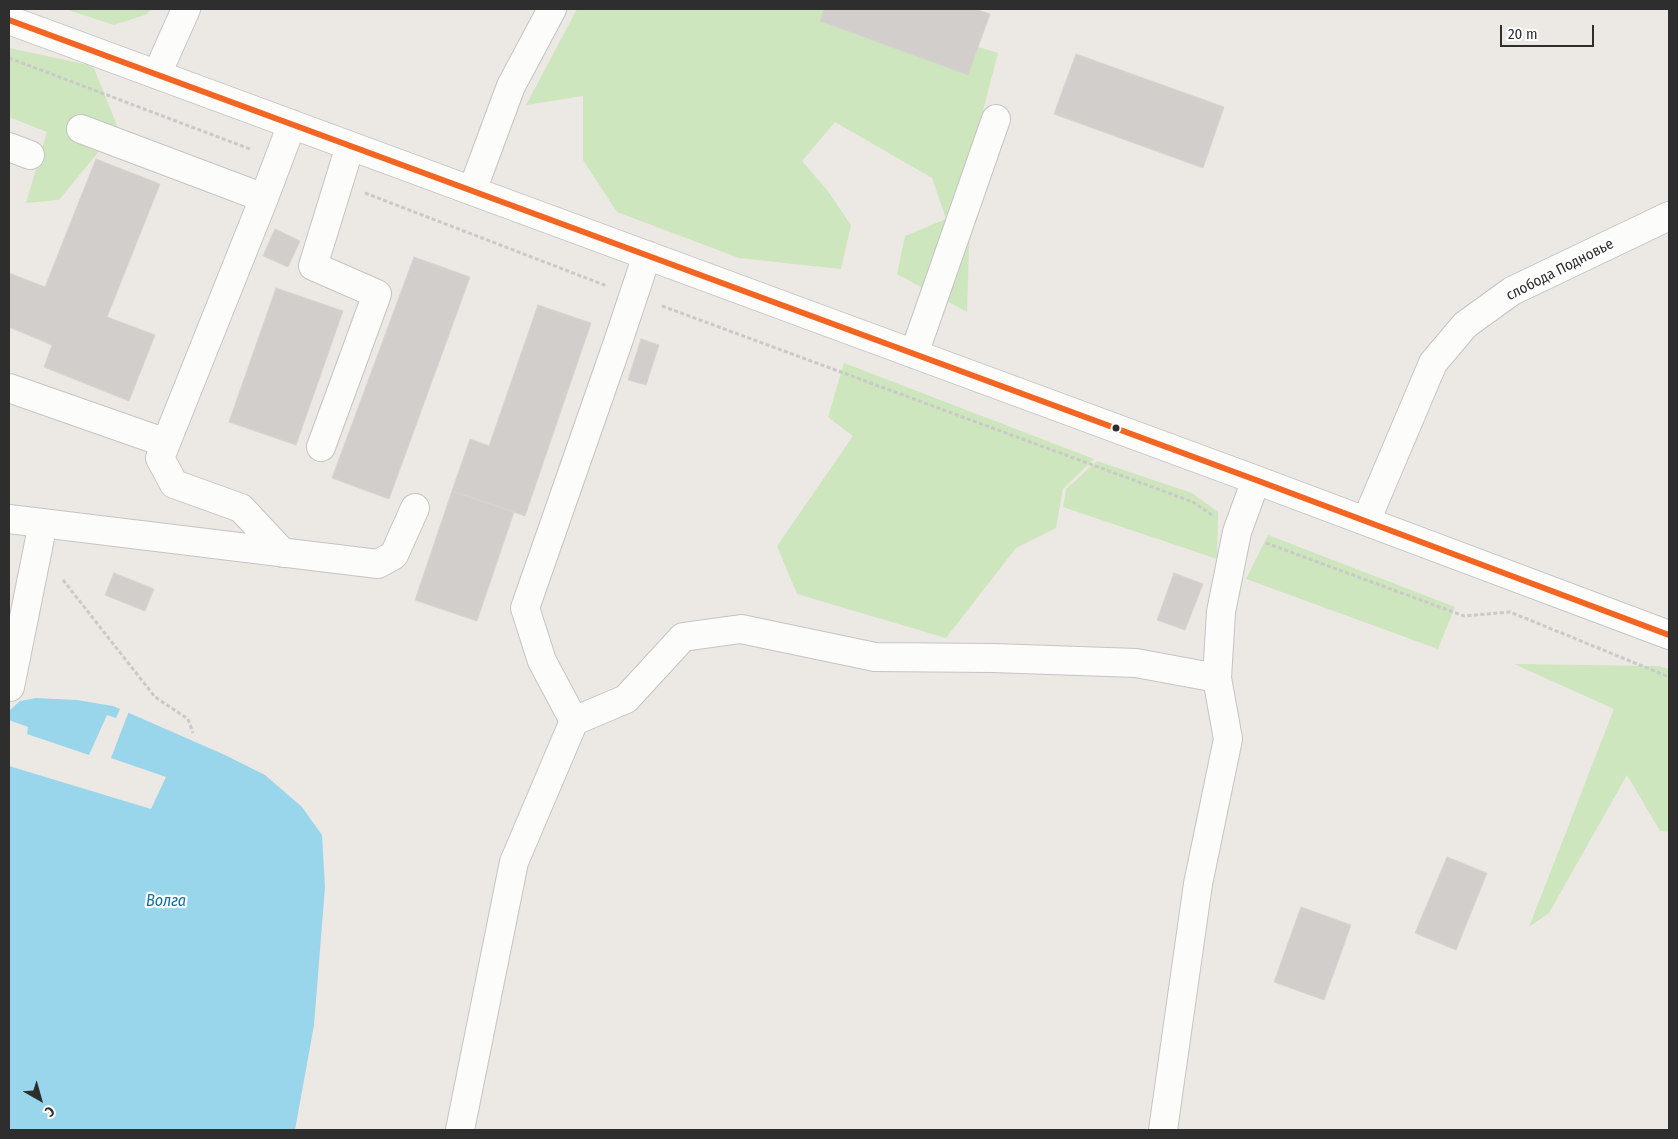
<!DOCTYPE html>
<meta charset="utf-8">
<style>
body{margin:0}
#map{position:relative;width:1678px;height:1139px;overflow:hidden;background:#ece8e4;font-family:"Fira Sans Condensed",sans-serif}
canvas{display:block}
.frame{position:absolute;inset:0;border:10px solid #2e2e2e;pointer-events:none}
.north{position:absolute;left:15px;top:1074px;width:50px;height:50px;-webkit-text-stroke:4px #fff;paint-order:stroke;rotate:142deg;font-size:14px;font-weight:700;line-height:20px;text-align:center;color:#2e2e2e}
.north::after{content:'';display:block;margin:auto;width:18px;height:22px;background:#2e2e2e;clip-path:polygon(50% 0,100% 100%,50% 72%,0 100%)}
.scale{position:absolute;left:1500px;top:25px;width:94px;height:22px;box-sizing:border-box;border:2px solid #2e2e2e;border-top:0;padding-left:6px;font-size:15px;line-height:18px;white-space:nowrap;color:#2e2e2e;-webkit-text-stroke:4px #fff;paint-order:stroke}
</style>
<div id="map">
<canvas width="1678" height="1139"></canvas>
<div class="frame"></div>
<div class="north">С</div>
<div class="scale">20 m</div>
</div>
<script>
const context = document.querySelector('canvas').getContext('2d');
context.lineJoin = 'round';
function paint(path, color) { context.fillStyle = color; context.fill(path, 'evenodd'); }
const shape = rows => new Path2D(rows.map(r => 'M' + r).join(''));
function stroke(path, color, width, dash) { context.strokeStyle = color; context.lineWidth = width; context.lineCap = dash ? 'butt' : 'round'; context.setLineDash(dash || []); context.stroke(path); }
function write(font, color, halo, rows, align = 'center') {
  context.font = font + ' "Fira Sans Condensed",sans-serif'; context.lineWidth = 4.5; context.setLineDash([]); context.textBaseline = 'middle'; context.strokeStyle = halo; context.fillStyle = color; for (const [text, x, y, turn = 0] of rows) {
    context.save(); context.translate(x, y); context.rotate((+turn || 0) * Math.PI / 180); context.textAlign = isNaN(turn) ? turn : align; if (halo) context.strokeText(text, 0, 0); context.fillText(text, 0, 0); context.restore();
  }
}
paint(shape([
 [65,9,152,9,145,15,114,25],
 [577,9,853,9,998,53,972,153,967,312,897,274,905,236,946,219,932,178,835,122,802,161,827,190,851,225,841,269,739,258,617,212,583,160,583,96,526,105],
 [9,48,93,66,118,128,59,200,26,203,47,132,9,117],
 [844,363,1094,459,1063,489,1056,528,1016,548,946,638,797,594,777,546,853,436,828,417],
 [1097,461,1192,493,1218,512,1217,559,1063,507,1066,489],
 [1268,535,1455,607,1438,649,1246,579],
 [1514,664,1659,666,1669,669,1669,832,1660,831,1627,775,1549,913,1529,927,1614,709]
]), '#cee6be');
paint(shape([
 [36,698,77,700,113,706,225,755,265,775,302,807,322,835,325,887,314,1025,295,1130,9,1130,9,711,20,701]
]), '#99d6ec');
paint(shape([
 [121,707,129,711,111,758,166,777,151,809,9,766,9,720,28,727,27,734,89,755,107,715,116,718]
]), '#ece8e4');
const building = shape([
 [824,9,975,9,990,14,968,75,820,21,824,9],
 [1076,54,1224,107,1203,168,1054,114,1076,54],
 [96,159,160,184,107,317,155,335,129,401,44,367,52,345,9,327,9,273,45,287,96,159],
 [275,229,300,241,288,267,263,256,275,229],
 [414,257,470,277,389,499,332,478,414,257],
 [276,288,343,311,296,445,229,422,276,288],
 [538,305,591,323,525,516,452,491,470,439,489,446,538,305],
 [641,339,659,345,646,385,628,380,641,339],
 [452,491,514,512,477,621,415,600,452,491],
 [114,573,154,589,145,611,105,595,114,573],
 [1174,573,1203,584,1185,630,1157,620,1174,573],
 [1447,857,1487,873,1456,950,1415,933,1447,857],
 [1301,907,1351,925,1324,1000,1274,982,1301,907]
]);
paint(building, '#d1cecb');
stroke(building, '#d7d4d0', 1);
const minor = shape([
 [9,20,1256,480,1669,635],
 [157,74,186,9],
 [81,129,264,198,292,124],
 [9,147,30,155],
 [472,191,511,86,552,9],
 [264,198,160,458,174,484,241,508,283,553],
 [914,354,996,119],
 [9,388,166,443],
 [321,447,377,294,313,266,350,146],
 [9,519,378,564,394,555,415,508],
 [1366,521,1433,363,1465,325,1512,291,1669,216],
 [10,687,43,523],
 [574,721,626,699,683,637,741,629,875,657,993,658,1136,663,1217,678],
 [460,1130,514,862,574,721,542,661,525,608,618,342,647,255],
 [1163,1130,1198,884,1228,739,1217,678,1221,612,1237,532,1256,480]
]);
stroke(minor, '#c5c4c5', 30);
stroke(shape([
 [9,58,250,149],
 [365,193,607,286],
 [662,306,1193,502,1212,515],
 [1266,543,1464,616,1510,612,1669,677],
 [63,580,155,697,188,719,193,733]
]), '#c9c9c8', 3, [4, 2.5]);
stroke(minor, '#fcfcfb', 28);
stroke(shape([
 [9,20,1256,480,1669,635]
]), '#f26522', 6);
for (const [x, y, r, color] of [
 [1116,428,4.5,"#2e2e2e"]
]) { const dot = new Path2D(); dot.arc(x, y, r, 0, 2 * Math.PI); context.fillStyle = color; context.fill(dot); stroke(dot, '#fff', 2); }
write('15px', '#2e2e2e', '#fff', [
 ["слобода Подновье",1560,270,-27]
]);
write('italic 16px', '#0d6fa3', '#fff', [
 ["Волга",166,902]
]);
</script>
